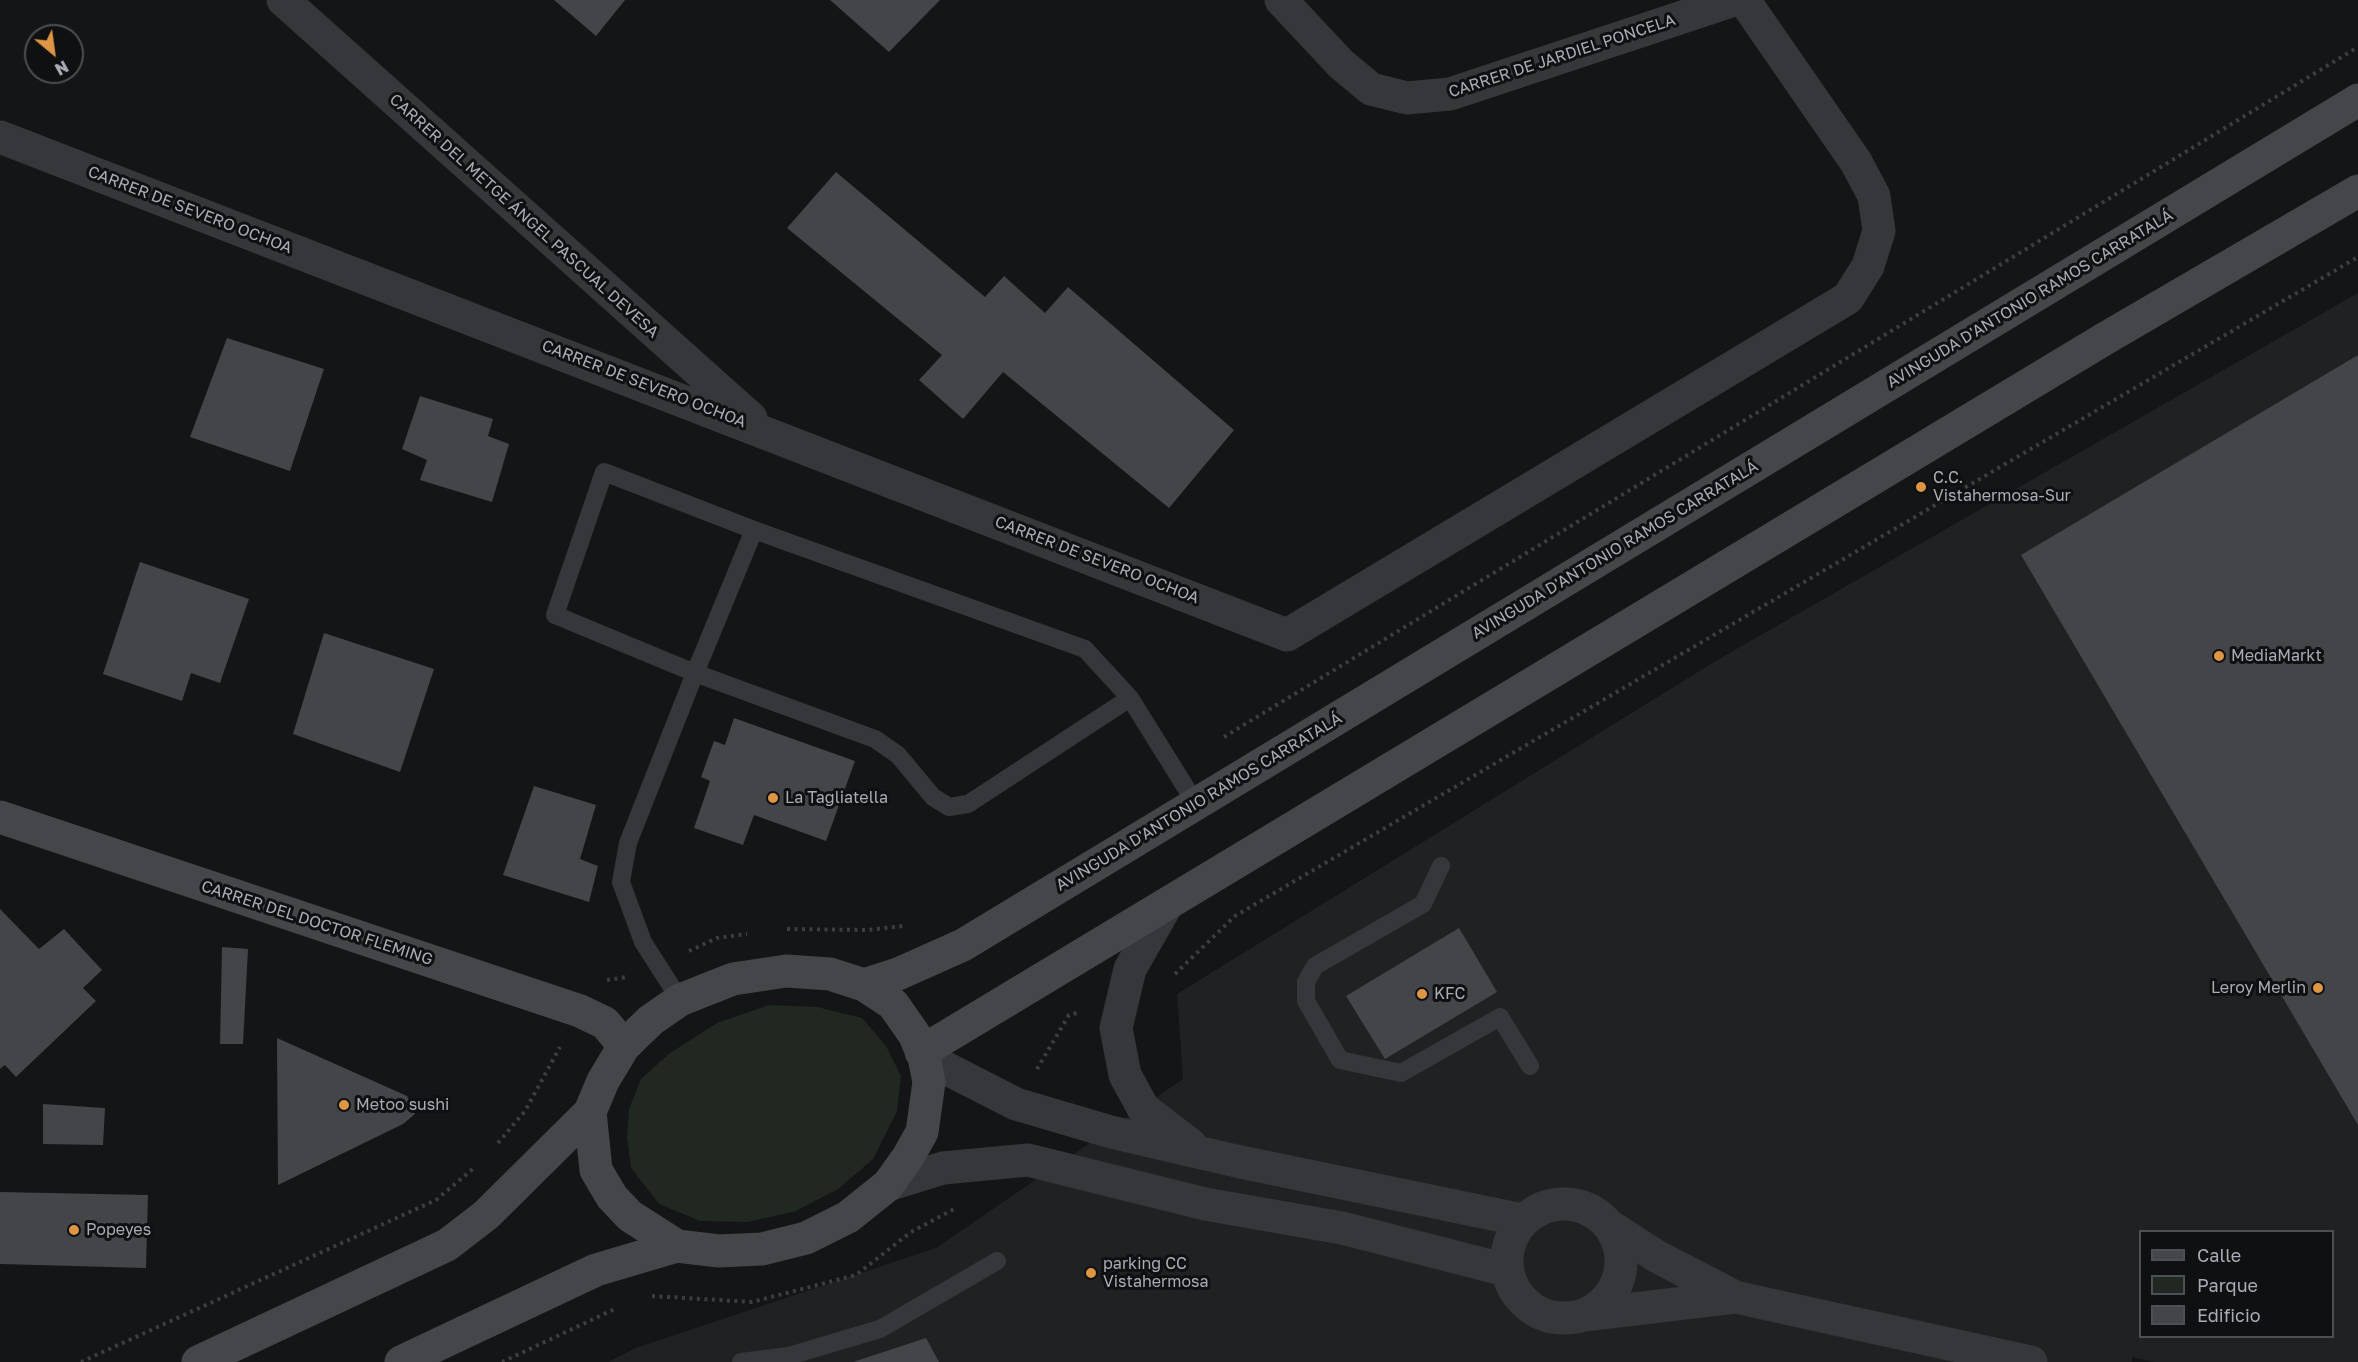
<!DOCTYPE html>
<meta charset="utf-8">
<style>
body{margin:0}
#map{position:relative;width:2358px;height:1362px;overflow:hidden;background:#141516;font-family:"Golos Text",sans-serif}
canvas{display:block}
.legend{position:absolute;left:2139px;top:1230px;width:195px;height:108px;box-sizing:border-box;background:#0f1011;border:2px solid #4c4f53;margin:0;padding:8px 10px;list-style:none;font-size:18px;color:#a8adb5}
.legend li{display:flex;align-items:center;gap:12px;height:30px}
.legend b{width:30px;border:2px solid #4c4f53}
.north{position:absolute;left:24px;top:24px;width:60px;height:60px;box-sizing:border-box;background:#0f1011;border:2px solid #4c4f53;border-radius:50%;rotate:151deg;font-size:16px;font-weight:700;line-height:24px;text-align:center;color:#a8adb5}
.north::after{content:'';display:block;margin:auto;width:21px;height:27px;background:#de9644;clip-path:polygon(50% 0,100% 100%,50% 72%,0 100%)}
</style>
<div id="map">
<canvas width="2358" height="1362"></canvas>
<ul class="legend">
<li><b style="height:8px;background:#44464a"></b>Calle</li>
<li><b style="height:16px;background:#212821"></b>Parque</li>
<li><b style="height:16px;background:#434549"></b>Edificio</li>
</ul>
<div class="north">N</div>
</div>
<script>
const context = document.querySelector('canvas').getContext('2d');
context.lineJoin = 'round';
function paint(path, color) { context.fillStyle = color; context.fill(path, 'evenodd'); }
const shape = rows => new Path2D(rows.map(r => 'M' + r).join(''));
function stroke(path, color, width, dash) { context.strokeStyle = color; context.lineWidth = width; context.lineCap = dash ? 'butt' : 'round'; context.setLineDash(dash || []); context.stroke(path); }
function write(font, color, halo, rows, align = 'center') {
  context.font = font + ' "Golos Text",sans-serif'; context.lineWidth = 6; context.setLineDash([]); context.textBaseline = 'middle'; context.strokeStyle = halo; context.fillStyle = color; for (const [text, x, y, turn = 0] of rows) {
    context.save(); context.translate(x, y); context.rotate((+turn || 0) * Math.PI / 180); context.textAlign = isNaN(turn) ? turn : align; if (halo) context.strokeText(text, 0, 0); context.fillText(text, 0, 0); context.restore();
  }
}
paint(shape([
 [2358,293,2358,1362,2154,1362,2132,1357,2132,1362,608,1362,636,1348,936,1248,1183,1079,1177,994,1719,659],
 [2140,1232,2332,1232,2332,1336,2140,1336]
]), '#202123');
paint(shape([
 [769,1005,817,1007,862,1018,886,1046,901,1076,897,1111,873,1159,838,1189,796,1211,748,1222,700,1221,659,1204,631,1168,627,1137,629,1109,641,1079,670,1053,717,1023]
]), '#212821');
paint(shape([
 [554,0,625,0,596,36],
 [830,0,940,0,889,52],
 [836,172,985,297,1004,276,1045,313,1068,287,1234,430,1169,508,1003,372,963,419,919,380,942,355,787,228],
 [227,338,324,369,290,471,190,437],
 [2358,355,2358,1125,2021,555],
 [420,396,493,419,488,436,509,444,492,502,420,480,427,460,402,449],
 [140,562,249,599,220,683,191,673,182,701,103,674],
 [324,633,434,669,400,772,293,734],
 [734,718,855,761,826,841,754,815,743,845,694,828,710,781,701,777,714,741,725,745],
 [534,786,596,805,580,859,598,866,589,902,503,875],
 [0,909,39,949,64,929,102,970,83,988,96,1001,16,1077,5,1065,0,1069],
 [1459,928,1497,992,1385,1059,1346,996],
 [222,947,248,949,243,1044,220,1044],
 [277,1038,407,1096,415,1114,403,1124,278,1185],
 [43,1104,105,1108,103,1145,43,1144],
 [0,1192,148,1195,146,1268,0,1264],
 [926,1338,939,1362,853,1362]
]), '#434549');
stroke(shape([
 [1224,737,2358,47],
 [787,929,867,930,903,926],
 [689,951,717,938,747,934],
 [1175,974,1235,916,2358,257],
 [607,980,627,977],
 [1037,1069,1069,1015,1080,1012],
 [498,1143,525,1111,560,1047],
 [652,1296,752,1302,856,1275,911,1232,956,1208],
 [81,1362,436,1200,474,1168],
 [502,1362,617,1308]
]), '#3c3e41', 4, [3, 4.5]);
stroke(shape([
 [754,530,695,673,555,615,604,472,754,530,1085,649,1130,698],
 [1441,866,1423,904,1315,966,1306,982,1306,1001,1340,1060,1401,1073,1500,1017,1530,1066],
 [680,1000,643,942,621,882,628,843,695,673,875,739,898,755,933,797,949,807,968,804,1130,698,1196,804],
 [741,1362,789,1356,880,1329,997,1261]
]), '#36373a', 18);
stroke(shape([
 [283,0,751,418],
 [1281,0,1341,64,1371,89,1407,98,1450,94,1734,0],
 [0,137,1287,635,1848,298,1868,266,1879,231,1874,196,1856,162,1744,0],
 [1166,906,1130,969,1116,1028,1125,1075,1143,1108,1191,1145],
 [924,1057,1016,1104,1111,1132,1236,1161,1522,1220],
 [888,1185,943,1168,1028,1160,1205,1204,1342,1228,1506,1270],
 '1507 1261a57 57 0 1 1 114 0a57 57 0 1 1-114 0Z',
 [1735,1297,2031,1362],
 [1584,1315,1735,1297,1656,1256,1610,1226]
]), '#36373a', 33);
stroke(shape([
 [0,817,580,1011,605,1023,624,1046],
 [786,971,830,974,864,985,893,1004,914,1034,924,1057,929,1082,922,1132,908,1157,888,1185,848,1217,806,1238,762,1249,719,1251,677,1246,630,1216,612,1197,596,1170,590,1112,603,1081,624,1046,651,1020,680,1000,733,979,786,971],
 [864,985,898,974,963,945,2358,100],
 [921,1052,2106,338,2358,191],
 [198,1362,447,1245,486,1215,590,1112],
 [401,1362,596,1270,677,1246]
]), '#44464a', 33);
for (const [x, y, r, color] of [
 [1921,487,6,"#de9644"],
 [2219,656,6,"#de9644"],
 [773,798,6,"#de9644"],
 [2318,988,6,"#de9644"],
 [1422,994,6,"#de9644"],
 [344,1105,6,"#de9644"],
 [74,1230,6,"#de9644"],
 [1091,1273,6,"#de9644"]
]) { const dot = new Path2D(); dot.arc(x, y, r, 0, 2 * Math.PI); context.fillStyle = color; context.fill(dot); stroke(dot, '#0f1011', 2); }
write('16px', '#a8adb5', '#0f1011', [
 ["CARRER DE JARDIEL PONCELA",1562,56,-18],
 ["CARRER DE SEVERO OCHOA",190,210,21],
 ["CARRER DEL METGE ÁNGEL PASCUAL DEVESA",524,216,42],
 ["AVINGUDA D'ANTONIO RAMOS CARRATALÁ",2030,299,-31],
 ["CARRER DE SEVERO OCHOA",644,384,21],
 ["AVINGUDA D'ANTONIO RAMOS CARRATALÁ",1615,550,-31],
 ["CARRER DE SEVERO OCHOA",1097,560,21],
 ["AVINGUDA D'ANTONIO RAMOS CARRATALÁ",1199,802,-31],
 ["CARRER DEL DOCTOR FLEMING",317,923,18]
]);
write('16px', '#a8adb5', '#0f1011', [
 ["C.C.",1933,478],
 ["Vistahermosa-Sur",1933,496],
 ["MediaMarkt",2231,656],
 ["La Tagliatella",785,798],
 ["Leroy Merlin",2306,988,"right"],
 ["KFC",1434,994],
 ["Metoo sushi",356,1105],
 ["Popeyes",86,1230],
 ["parking CC",1103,1264],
 ["Vistahermosa",1103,1282]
], 'left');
</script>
